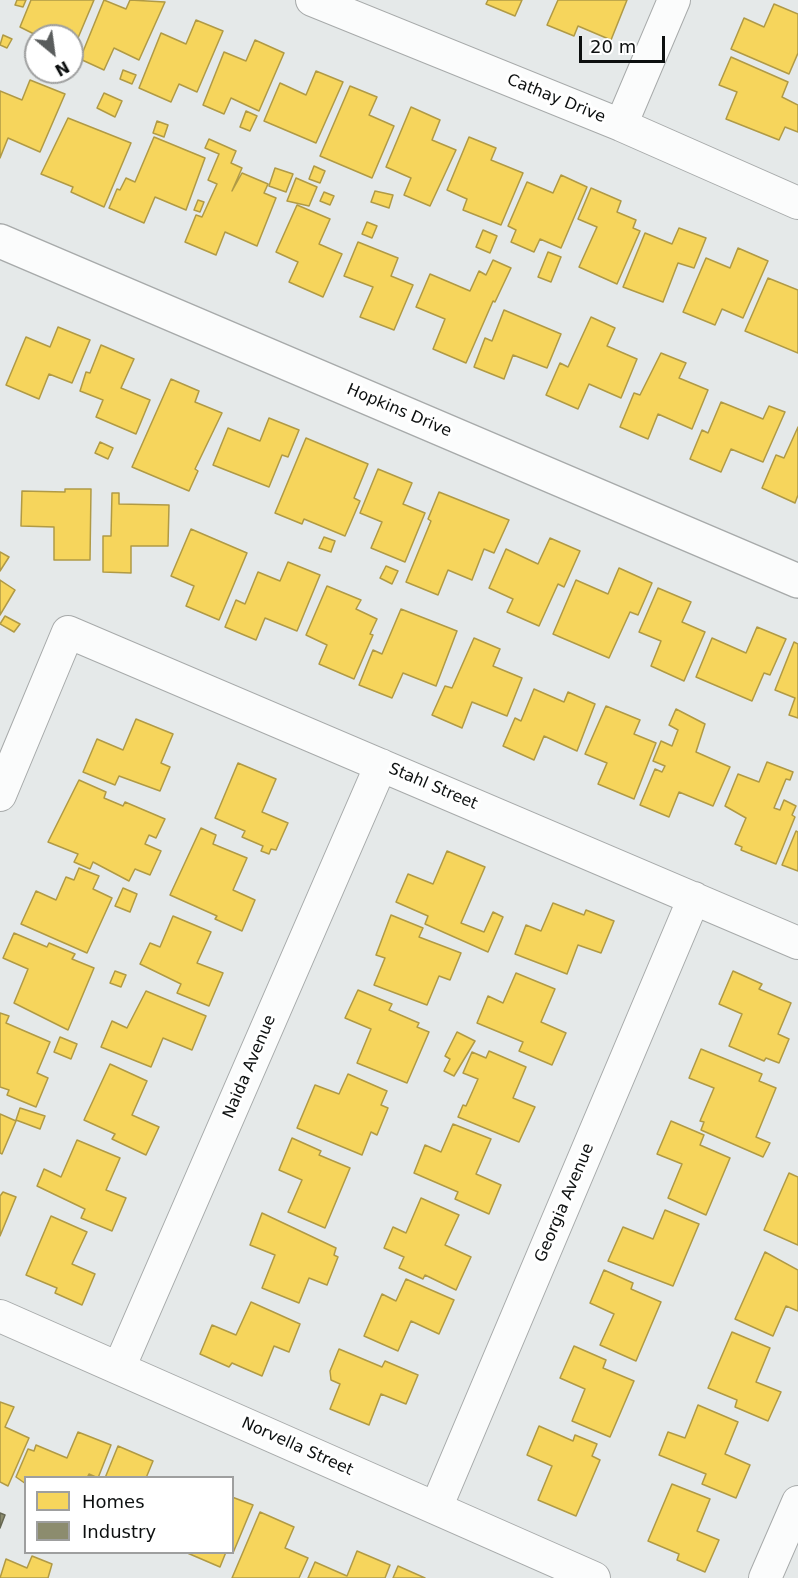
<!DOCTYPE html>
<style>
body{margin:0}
#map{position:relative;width:798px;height:1578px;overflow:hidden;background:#e5e9e9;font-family:"DejaVu Sans",sans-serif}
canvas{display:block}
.legend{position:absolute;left:24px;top:1476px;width:210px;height:78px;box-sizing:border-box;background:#fff;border:2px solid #9e9f9f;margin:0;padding:8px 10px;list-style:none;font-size:18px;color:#0d1010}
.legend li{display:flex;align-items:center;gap:12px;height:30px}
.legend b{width:30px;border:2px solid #9e9f9f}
.north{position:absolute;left:24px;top:24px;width:60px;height:60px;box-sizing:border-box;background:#fff;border:2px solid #9e9f9f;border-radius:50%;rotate:151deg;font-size:16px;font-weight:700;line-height:24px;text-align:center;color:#0d1010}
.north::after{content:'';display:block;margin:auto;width:21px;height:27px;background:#595c5c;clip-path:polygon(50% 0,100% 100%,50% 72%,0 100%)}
.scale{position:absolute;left:579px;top:36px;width:86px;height:27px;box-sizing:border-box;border:3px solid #0d1010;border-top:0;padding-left:8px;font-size:18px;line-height:21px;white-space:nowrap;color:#0d1010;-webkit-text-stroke:4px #fff;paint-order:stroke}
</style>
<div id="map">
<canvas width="798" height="1578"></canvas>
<ul class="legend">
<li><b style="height:16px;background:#f6d55c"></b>Homes</li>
<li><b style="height:16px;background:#8c8c6e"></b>Industry</li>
</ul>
<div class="north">N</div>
<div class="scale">20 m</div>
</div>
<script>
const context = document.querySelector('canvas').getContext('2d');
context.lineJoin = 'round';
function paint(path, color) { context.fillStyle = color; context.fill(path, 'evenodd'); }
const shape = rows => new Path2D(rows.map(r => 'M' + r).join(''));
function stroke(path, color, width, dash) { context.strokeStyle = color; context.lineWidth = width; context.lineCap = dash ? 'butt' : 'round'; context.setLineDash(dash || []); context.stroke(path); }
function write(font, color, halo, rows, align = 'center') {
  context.font = font + ' "DejaVu Sans",sans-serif'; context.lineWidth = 6; context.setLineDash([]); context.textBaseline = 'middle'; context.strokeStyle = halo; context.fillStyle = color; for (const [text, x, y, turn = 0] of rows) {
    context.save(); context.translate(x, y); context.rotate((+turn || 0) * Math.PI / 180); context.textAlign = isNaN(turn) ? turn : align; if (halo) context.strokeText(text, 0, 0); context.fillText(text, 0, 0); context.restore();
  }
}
const homes = shape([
 [17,0,26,0,23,7,15,5,17,0],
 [31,0,94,0,75,45,72,43,72,36,38,36,20,27,31,0],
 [104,0,126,9,130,0,165,2,139,60,114,48,104,70,80,59,104,0],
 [488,0,522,0,515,16,486,4,488,0],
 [558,0,627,0,611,40,578,26,574,36,547,25,558,0],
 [774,4,798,14,798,53,789,74,731,49,744,18,764,27,774,4],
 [196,20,223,31,197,92,179,84,171,102,139,88,161,33,186,44,196,20],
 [3,35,12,39,7,48,0,45,3,35],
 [255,40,284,53,259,111,231,98,224,114,203,105,224,52,246,61,255,40],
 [731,57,788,82,782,97,798,105,798,132,785,127,779,140,726,119,737,92,719,85,731,57],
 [123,70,136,75,132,84,120,79,123,70],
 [316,71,343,82,316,143,264,121,280,83,306,95,316,71],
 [30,80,65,94,40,152,8,138,0,158,0,91,22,100,30,80],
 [350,86,377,97,369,115,394,126,372,178,320,156,350,86],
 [104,93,122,101,115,117,97,108,104,93],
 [411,107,440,120,432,140,456,150,430,206,404,195,411,178,386,167,411,107],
 [246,111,257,116,250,131,240,127,246,111],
 [68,118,131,143,104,207,71,192,73,187,41,174,68,118],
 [157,121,168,125,164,137,153,133,157,121],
 [154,137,205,158,186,210,155,197,144,223,109,208,117,189,120,190,126,178,135,182,154,137],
 [469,137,496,148,491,160,523,173,501,225,463,210,467,199,447,190,469,137],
 [209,139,236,151,231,163,242,168,232,191,242,173,268,184,264,193,276,198,257,246,225,232,216,255,185,242,196,215,202,217,217,184,208,180,219,154,205,148,209,139],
 [314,166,325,171,320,183,309,179,314,166],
 [275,168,293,174,286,192,269,186,275,168],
 [561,175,587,187,561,248,540,239,534,252,511,242,516,230,508,226,527,182,553,193,561,175],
 [296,178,317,187,309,206,287,201,296,178],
 [591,188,621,201,617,212,636,220,633,228,640,231,617,284,579,267,597,227,578,219,591,188],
 [375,191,393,195,389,208,371,202,375,191],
 [324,192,334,196,330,205,320,201,324,192],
 [198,200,204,202,200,212,194,210,198,200],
 [297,205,330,219,319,244,342,254,323,297,289,282,298,262,276,252,297,205],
 [367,222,377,226,372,238,362,234,367,222],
 [679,228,706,238,694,268,678,263,663,302,623,287,645,233,672,244,679,228],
 [483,230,497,236,490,253,476,247,483,230],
 [358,242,398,258,391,276,413,285,394,330,360,317,373,287,344,276,358,242],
 [738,248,768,261,743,318,722,309,715,325,683,312,706,258,730,268,738,248],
 [548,252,561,257,551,282,538,277,548,252],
 [493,260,511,268,495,302,493,301,466,363,433,349,445,319,416,307,430,274,470,291,479,271,486,275,493,260],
 [768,278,798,290,798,353,745,331,768,278],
 [504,310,561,334,547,368,513,355,504,379,474,367,485,338,492,341,504,310],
 [591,317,615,328,607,346,637,359,621,398,589,384,578,409,546,395,560,363,568,367,591,317],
 [58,327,90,340,72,383,49,374,39,399,6,385,26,337,50,347,58,327],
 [101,345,134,359,121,388,150,400,136,434,96,417,103,400,80,391,86,372,90,373,101,345],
 [661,353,686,363,679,378,708,390,692,429,658,414,648,439,620,427,634,393,640,395,661,353],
 [171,379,199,391,195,402,222,413,195,469,198,471,189,491,132,467,171,379],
 [721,402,763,419,769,406,785,412,763,462,731,449,721,472,690,459,702,430,708,433,721,402],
 [269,418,299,430,288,457,282,455,269,487,213,465,228,428,260,441,269,418],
 [798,427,798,495,795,503,762,488,776,455,784,458,798,427],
 [306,438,368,464,354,498,360,501,345,536,304,519,302,524,275,513,306,438],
 [100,442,113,448,108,459,95,453,100,442],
 [378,469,412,483,403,504,425,513,405,562,371,548,382,522,360,513,378,469],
 [65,489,91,489,90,560,54,560,54,527,21,526,22,491,65,492,65,489],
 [439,492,509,520,494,553,484,549,472,580,448,570,438,595,406,582,431,521,428,519,439,492],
 [112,493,119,493,119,504,169,505,168,546,131,546,131,573,103,572,103,536,111,536,112,493],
 [191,529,247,553,219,620,186,606,194,586,171,576,191,529],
 [324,537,335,541,331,552,319,548,324,537],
 [550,538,580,551,564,587,558,584,539,626,507,612,513,599,489,588,506,549,538,564,550,538],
 [0,552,9,557,0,571,0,552],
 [288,562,320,575,297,631,265,618,256,640,225,627,236,600,245,604,258,572,280,581,288,562],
 [386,566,398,571,392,584,380,578,386,566],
 [619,568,652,583,638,615,630,612,609,658,553,634,576,580,608,594,619,568],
 [0,580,15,590,0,615,0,580],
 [327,586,361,600,356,609,377,619,370,634,373,635,354,679,319,664,327,645,306,635,327,586],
 [658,588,691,602,682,622,705,632,684,681,651,666,661,641,639,632,658,588],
 [401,609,457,631,436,686,403,673,392,698,359,685,373,650,382,654,401,609],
 [5,616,20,624,14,632,0,624,5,616],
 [757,627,786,639,770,675,764,673,752,701,696,677,712,638,746,653,757,627],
 [474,638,500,649,493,666,522,678,507,716,472,702,462,728,432,715,445,686,452,688,474,638],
 [794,642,798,644,798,718,789,715,795,698,775,690,794,642],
 [534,689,564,702,568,692,595,704,577,751,544,736,534,760,503,746,515,718,521,721,534,689],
 [606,706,640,720,634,734,656,743,634,799,598,784,607,763,585,754,606,706],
 [676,709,705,724,696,752,730,767,713,806,679,792,669,817,640,805,655,769,662,772,665,766,653,761,661,741,672,746,678,730,669,725,676,709],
 [136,719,173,734,161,763,170,767,160,791,119,776,115,785,83,772,97,739,123,750,136,719],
 [767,762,793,772,790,780,786,779,774,808,780,810,784,800,796,806,792,815,795,817,776,864,741,850,742,847,735,844,746,818,725,806,738,774,759,782,767,762],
 [238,763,276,779,262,812,288,823,276,850,271,849,269,854,261,851,263,846,242,837,245,831,215,818,238,763],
 [79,780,106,792,104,798,123,806,125,802,165,819,156,838,149,835,145,844,161,851,150,875,135,869,129,881,93,862,90,869,74,862,78,854,48,842,79,780],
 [201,828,216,835,213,844,247,858,233,890,255,900,242,931,215,919,217,916,170,895,201,828],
 [796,831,798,832,798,871,782,865,796,831],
 [447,851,485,867,461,923,484,932,493,912,503,917,488,952,425,924,428,916,396,902,408,874,433,884,447,851],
 [79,868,99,876,93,889,112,898,87,953,21,924,36,891,56,900,66,877,74,880,79,868],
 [123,888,137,894,130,912,115,906,123,888],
 [553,903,584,915,586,910,614,921,601,953,578,945,567,974,515,954,526,925,541,931,553,903],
 [391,915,423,928,419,937,461,953,450,980,439,976,427,1005,374,985,385,958,376,955,391,915],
 [173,916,211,932,197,963,223,973,209,1006,177,993,181,984,140,964,150,943,160,947,173,916],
 [14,933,47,947,49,943,75,954,72,959,94,968,68,1030,14,1003,28,969,3,958,14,933],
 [115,971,126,975,121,987,110,983,115,971],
 [733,971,762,984,759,989,791,1003,778,1034,789,1039,779,1063,766,1058,764,1061,729,1046,742,1014,719,1004,733,971],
 [516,973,555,989,541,1022,566,1033,552,1065,519,1051,523,1042,477,1023,488,996,503,1003,516,973],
 [358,990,392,1004,389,1010,419,1023,417,1027,429,1032,407,1083,357,1063,371,1029,345,1018,358,990],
 [146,991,206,1016,192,1050,163,1038,151,1067,101,1047,112,1021,127,1028,146,991],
 [0,1013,9,1016,6,1023,50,1042,37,1073,48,1078,36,1107,7,1095,9,1090,0,1087,0,1013],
 [457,1032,475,1041,454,1076,444,1071,450,1059,445,1056,457,1032],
 [60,1037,77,1044,71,1059,54,1052,60,1037],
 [701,1049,762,1074,759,1081,776,1088,756,1137,770,1143,763,1157,701,1130,704,1122,700,1121,714,1088,689,1078,701,1049],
 [489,1051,526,1067,513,1098,535,1107,519,1142,458,1117,463,1105,466,1106,478,1079,463,1073,472,1052,486,1058,489,1051],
 [110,1064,147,1081,132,1115,159,1127,146,1155,112,1139,115,1134,84,1120,110,1064],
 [348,1074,387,1091,381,1105,388,1108,377,1135,371,1132,362,1155,297,1128,315,1085,339,1094,348,1074],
 [20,1108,45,1116,40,1129,16,1120,20,1108],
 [0,1114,16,1121,2,1154,0,1153,0,1114],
 [671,1121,704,1135,700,1145,730,1158,706,1215,668,1198,682,1164,657,1154,671,1121],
 [453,1124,491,1139,476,1174,501,1185,489,1214,455,1199,458,1192,414,1173,425,1145,441,1152,453,1124],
 [292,1138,321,1151,319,1155,350,1168,325,1228,288,1212,302,1180,279,1170,292,1138],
 [77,1140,120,1158,106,1190,126,1198,112,1231,81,1218,85,1209,37,1186,44,1169,61,1177,77,1140],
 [789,1173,798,1177,798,1245,764,1230,789,1173],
 [3,1192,16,1197,0,1236,0,1196,3,1192],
 [421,1198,459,1215,445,1245,471,1257,456,1290,425,1275,423,1279,399,1268,404,1257,384,1248,393,1227,406,1233,421,1198],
 [665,1210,699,1224,673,1286,608,1261,623,1227,653,1239,665,1210],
 [262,1213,336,1248,334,1255,338,1257,327,1285,309,1278,299,1303,262,1288,275,1255,250,1245,262,1213],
 [51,1216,87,1232,72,1264,95,1274,82,1305,55,1293,57,1288,26,1275,51,1216],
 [765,1252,798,1270,798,1311,786,1306,773,1336,735,1319,765,1252],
 [604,1270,633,1283,631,1289,661,1302,636,1361,600,1345,614,1314,590,1303,604,1270],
 [406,1279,454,1300,439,1334,411,1321,398,1351,364,1336,382,1294,396,1301,406,1279],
 [251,1302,300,1324,289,1352,274,1346,262,1376,232,1363,229,1367,200,1354,212,1325,236,1335,251,1302],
 [732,1332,770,1348,756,1382,781,1392,768,1421,735,1407,737,1400,708,1388,732,1332],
 [574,1346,606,1360,603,1368,634,1381,610,1437,572,1421,585,1389,560,1378,574,1346],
 [339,1349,382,1367,385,1361,418,1375,406,1404,381,1394,369,1425,330,1409,340,1384,331,1380,330,1371,339,1349],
 [0,1402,14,1407,5,1427,29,1438,8,1486,0,1482,0,1402],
 [698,1405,738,1422,725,1454,750,1465,736,1498,702,1484,706,1474,659,1455,668,1432,685,1438,698,1405],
 [539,1426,573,1441,575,1435,597,1444,592,1456,600,1460,576,1516,538,1500,552,1466,527,1455,539,1426],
 [78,1432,111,1445,98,1478,89,1474,87,1478,26,1478,26,1484,16,1477,28,1449,34,1451,36,1445,67,1458,78,1432],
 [118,1446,153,1461,146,1478,105,1478,118,1446],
 [672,1484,710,1499,697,1531,719,1540,705,1572,677,1560,679,1554,648,1541,672,1484],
 [232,1497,253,1505,233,1553,232,1552,232,1497],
 [260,1512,294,1527,285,1548,308,1558,299,1578,232,1578,260,1512],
 [357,1551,390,1565,385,1578,308,1578,315,1562,347,1576,357,1551],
 [185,1552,226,1552,220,1567,185,1552],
 [32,1556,52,1564,48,1578,0,1578,6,1559,27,1568,32,1556],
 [398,1566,425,1578,393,1578,398,1566]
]);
paint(homes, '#f6d55c');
stroke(homes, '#b09a45', 1.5);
const industry = shape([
 [0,1513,5,1515,0,1528,0,1513]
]);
paint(industry, '#8c8c6e');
stroke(industry, '#666752', 1.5);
const street = shape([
 [312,0,621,125,798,203],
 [621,125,674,0],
 [0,795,68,632,798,943],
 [0,1316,594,1578],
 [119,1368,381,765],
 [436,1508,694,898],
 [765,1578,798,1502]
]);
const secondary = shape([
 [0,241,798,581]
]);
stroke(street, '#a7aaaa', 34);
stroke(secondary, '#a7aaaa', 36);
stroke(street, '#fbfcfc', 32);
stroke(secondary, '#fbfcfc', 33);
write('16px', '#0d1010', '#fff', [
 ["Cathay Drive",556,99,22],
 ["Hopkins Drive",399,411,23],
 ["Stahl Street",433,787,23],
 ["Naida Avenue",250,1067,-67],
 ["Georgia Avenue",565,1203,-67],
 ["Norvella Street",297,1447,24]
]);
</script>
